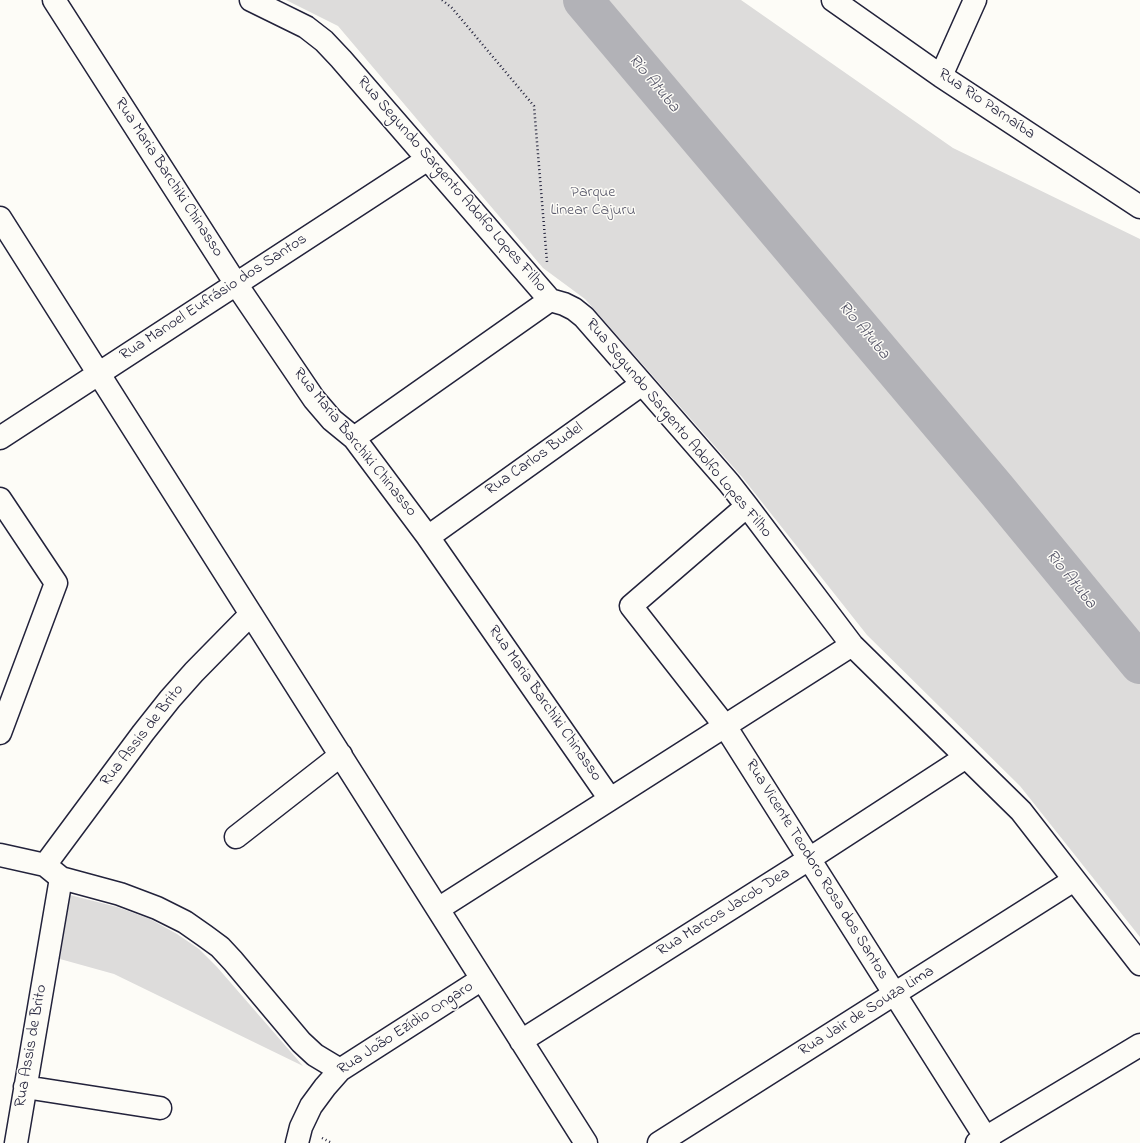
<!DOCTYPE html>
<meta charset="utf-8">
<style>
body{margin:0}
canvas{display:block;background:#fdfcf7}
</style>
<canvas width="1140" height="1143"></canvas>
<script>
const context = document.querySelector('canvas').getContext('2d');
context.lineJoin = 'round';
function paint(path, color) { context.fillStyle = color; context.fill(path, 'evenodd'); }
const shape = rows => new Path2D(rows.map(r => 'M' + r).join(''));
function stroke(path, color, width, dash) { context.strokeStyle = color; context.lineWidth = width; context.lineCap = dash ? 'butt' : 'round'; context.setLineDash(dash || []); context.stroke(path); }
function write(font, color, halo, rows, align = 'center') {
  context.font = font + ' "Indie Flower",sans-serif'; context.lineWidth = 3; context.setLineDash([]); context.textBaseline = 'middle'; context.strokeStyle = halo; context.fillStyle = color; for (const [text, x, y, turn = 0] of rows) {
    context.save(); context.translate(x, y); context.rotate((+turn || 0) * Math.PI / 180); context.textAlign = isNaN(turn) ? turn : align; if (halo) context.strokeText(text, 0, 0); context.fillText(text, 0, 0); context.restore();
  }
}
paint(shape([
 [286,0,741,0,953,148,1140,239,1140,937,1020,786,867,635,742,477,585,299,543,268,338,26],
 [70,895,117,907,150,919,177,934,199,949,217,967,303,1066,114,974,60,959]
]), '#dddcdb');
stroke(shape([
 [583,0,996,489,1140,664]
]), '#b2b2b7', 40);
const street = shape([
 [54,0,236,284,314,399,332,420,354,438,428,537,610,799],
 [251,0,306,27,324,41,341,59,550,300,564,304,574,309,584,317,729,483,747,506,852,645,1021,811,1140,964],
 [833,0,941,76,1140,207],
 [941,76,975,0],
 [0,218,586,1143],
 [0,438,428,159],
 [354,438,550,300],
 [0,499,56,583,0,733],
 [747,506,631,606,725,726,989,1143],
 [428,537,642,384],
 [236,837,341,755],
 [0,855,45,865,61,878,120,894,157,908,185,922,205,936,220,947,233,961,301,1042,315,1055,340,1070],
 [45,865,143,733,170,699,194,672,251,614],
 [438,909,852,645],
 [521,1041,809,859,966,757],
 [25,1087,160,1108],
 [16,1143,61,878],
 [297,1143,301,1127,311,1106,325,1087,340,1070,482,979],
 [659,1143,1074,880],
 [977,1143,1140,1045]
]);
stroke(street, '#22223b', 25);
stroke(shape([
 [442,0,452,8,534,106,547,262],
 [322,1138,332,1143]
]), '#22223b', 2.5, [1, 3]);
stroke(street, '#fdfcf7', 22);
write('16px', '#22223b', '#fdfcf7', [
 ["Rua Rio Parnaíba",986,105,34],
 ["Rua Maria Barchiki Chinasso",168,178,57],
 ["Rua Segundo Sargento Adolfo Lopes Filho",451,185,49],
 ["Rua Manoel Eufrásio dos Santos",214,298,-33],
 ["Rua Segundo Sargento Adolfo Lopes Filho",678,429,50],
 ["Rua Maria Barchiki Chinasso",354,443,51],
 ["Rua Carlos Budel",535,460,-35],
 ["Rua Maria Barchiki Chinasso",544,704,55],
 ["Rua Assis de Brito",143,736,-52],
 ["Rua Vicente Teodoro Rosa dos Santos",816,870,58],
 ["Rua Marcos Jacob Dea",724,913,-32],
 ["Rua Jair de Souza Lima",867,1012,-32],
 ["Rua João Ezídio Ongaro",406,1029,-33],
 ["Rua Assis de Brito",32,1046,-80]
]);
write('16px', '#5a5a6b', '#fdfcf7', [
 ["Parque",593,193],
 ["Linear Cajuru",593,211]
]);
write('italic 17px', '#545466', '#fdfcf7', [
 ["Rio Atuba",653,84,50],
 ["Rio Atuba",863,331,50],
 ["Rio Atuba",1070,580,51]
]);
</script>
